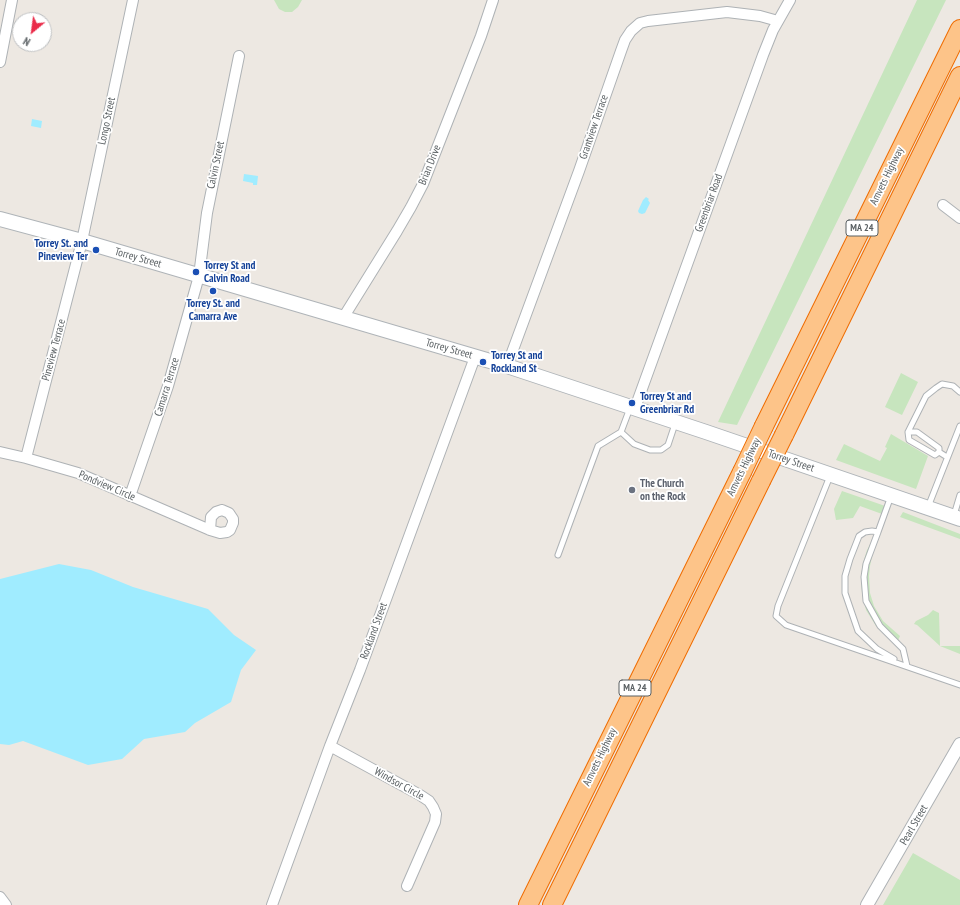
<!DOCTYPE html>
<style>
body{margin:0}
#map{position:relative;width:960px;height:905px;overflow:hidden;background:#ede8e2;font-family:"PT Sans Narrow",sans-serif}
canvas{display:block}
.north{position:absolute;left:12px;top:12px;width:40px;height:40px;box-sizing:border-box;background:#fff;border:1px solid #bdbfc1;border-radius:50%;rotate:209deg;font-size:11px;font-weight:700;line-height:16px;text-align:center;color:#5a6063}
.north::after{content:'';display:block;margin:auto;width:14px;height:18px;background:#ea2c4a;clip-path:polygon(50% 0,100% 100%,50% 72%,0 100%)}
</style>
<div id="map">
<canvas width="960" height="905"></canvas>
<div class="north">N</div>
</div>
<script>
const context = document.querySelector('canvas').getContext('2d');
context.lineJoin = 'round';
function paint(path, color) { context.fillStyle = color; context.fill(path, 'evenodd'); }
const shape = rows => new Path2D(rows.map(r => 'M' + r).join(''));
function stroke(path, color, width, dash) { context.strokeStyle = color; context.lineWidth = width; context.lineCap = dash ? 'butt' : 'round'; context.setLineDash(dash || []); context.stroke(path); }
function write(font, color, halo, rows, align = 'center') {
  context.font = font + ' "PT Sans Narrow",sans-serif'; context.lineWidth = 3.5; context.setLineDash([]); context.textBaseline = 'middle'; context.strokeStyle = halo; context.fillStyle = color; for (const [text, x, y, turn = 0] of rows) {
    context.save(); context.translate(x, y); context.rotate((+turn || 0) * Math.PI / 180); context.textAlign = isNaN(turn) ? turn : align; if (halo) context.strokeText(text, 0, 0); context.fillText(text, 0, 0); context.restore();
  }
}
paint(shape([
 [274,0,302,0,298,7,292,12,285,12,279,9],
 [917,0,946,0,737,425,718,422],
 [901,373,918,382,902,415,885,407],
 [891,434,928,456,916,489,836,460,844,444,880,461,887,448,885,447],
 [842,491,888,507,882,514,860,506,853,518,836,520,834,509],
 [903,512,960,534,960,539,900,517],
 [873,539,873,552,870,566,869,576,870,593,874,606,883,621,900,636,897,643,876,626,866,610,862,593,861,576,863,563,867,550],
 [933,610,939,613,940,646,960,646,960,654,940,646,917,625,914,624,916,621,928,615],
 [913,853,960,880,960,905,883,905]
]), '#c7e5be');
paint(shape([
 [32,119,42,121,41,128,31,126],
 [244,174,258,176,257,185,253,185,253,183,243,181],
 [646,197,649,199,648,200,650,203,645,213,642,214,639,213,638,211,643,200],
 [59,564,91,570,133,587,208,609,234,635,256,650,241,670,231,702,195,723,185,732,144,739,122,759,88,765,23,741,9,745,0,744,0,579]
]), '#a0ecff');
const service = shape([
 [630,408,621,432,634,444,650,450,661,450,668,445,675,424],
 [908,432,917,432,939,448,939,452],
 [947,457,939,452,935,455,909,440,908,432,926,396,936,388,942,384,953,386,960,392],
 [830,476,778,606,776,616,786,625,960,685],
 [891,496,878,532,872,531,865,532,859,536,850,559,845,576,845,593,858,631,877,649,894,659],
 [928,507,960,426],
 [954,515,960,495],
 [878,532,866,564,864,577,866,601,880,626,903,649,907,666],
 [558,555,598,446,621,432]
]);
const minor = shape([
 [0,62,12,0],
 [943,205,960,218],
 [343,318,397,231,411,207,423,184,481,36,493,0],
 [507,366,579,171,621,51,625,40,631,31,640,23,648,21,727,12,760,16,778,21],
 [635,408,763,55,773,30,790,0],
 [0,452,26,458,78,473,210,530],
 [26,458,82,241,133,0],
 [130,496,168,386,199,276,207,213,239,56],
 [222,510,229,513,233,519,233,523,230,530,227,532,220,533,210,530,211,517,216,512,222,510],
 [330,746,420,795,429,801,433,807,436,814,435,822,407,886],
 [0,897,6,905],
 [272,905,330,746,360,670,475,357]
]);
const tertiary = shape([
 [867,905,960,744]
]);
const secondary = shape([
 [0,219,82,241,507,366,706,432,960,519]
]);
const motorway = shape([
 [764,426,960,29],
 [784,435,960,76],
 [528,905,742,472],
 [552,905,761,481]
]);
stroke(service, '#aeb2b5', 7);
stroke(minor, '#aeb2b5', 12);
stroke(tertiary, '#aeb2b5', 14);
stroke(secondary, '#afb4b8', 16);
stroke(motorway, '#ef6c00', 20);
stroke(service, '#fff', 5);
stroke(minor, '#fff', 10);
stroke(tertiary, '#fff', 12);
stroke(secondary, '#fff', 14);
stroke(motorway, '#fdc489', 18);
const motorwayBridge = shape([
 [742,472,764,426],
 [761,481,784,435]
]);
stroke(motorwayBridge, '#ef6c00', 20, []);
stroke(motorwayBridge, '#fdc489', 18);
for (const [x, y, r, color] of [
 [96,250,4,"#1a4fb4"],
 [196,272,4,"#1a4fb4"],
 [213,291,4,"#1a4fb4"],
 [483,362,4,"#1a4fb4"],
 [632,403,4,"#1a4fb4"],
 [632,490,4,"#6b7280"]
]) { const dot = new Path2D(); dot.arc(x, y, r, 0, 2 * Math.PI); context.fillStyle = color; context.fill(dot); stroke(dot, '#fff', 1.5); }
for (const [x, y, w] of [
 [862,228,32],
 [635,688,32]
]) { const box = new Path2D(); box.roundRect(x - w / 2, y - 8, w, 16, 3); context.fillStyle = '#fff'; context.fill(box); stroke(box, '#5a6063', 1); }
write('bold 10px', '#5a6063', null, [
 ["MA 24",862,228],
 ["MA 24",635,688]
]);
write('11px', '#5a6063', '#fff', [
 ["Longo Street",107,121,-78],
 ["Grantview Terrace",594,127,-71],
 ["Calvin Street",216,165,-78],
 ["Brian Drive",430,165,-68],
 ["Amvets Highway",887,176,-64],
 ["Greenbriar Road",709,203,-70],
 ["Torrey Street",138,258,16],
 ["Torrey Street",449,349,16],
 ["Pineview Terrace",54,350,-75],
 ["Camarra Terrace",167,387,-73],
 ["Torrey Street",791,461,19],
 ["Amvets Highway",744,467,-64],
 ["Pondview Circle",107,486,23],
 ["Rockland Street",374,631,-70],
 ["Amvets Highway",600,757,-64],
 ["Windsor Circle",399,784,29],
 ["Pearl Street",914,825,-60]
]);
write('bold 11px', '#164399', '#fff', [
 ["Torrey St. and",88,244,"right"],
 ["Pineview Ter",88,257,"right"],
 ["Torrey St and",204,266],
 ["Calvin Road",204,279],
 ["Torrey St. and",213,304,"center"],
 ["Camarra Ave",213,317,"center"],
 ["Torrey St and",491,356],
 ["Rockland St",491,369],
 ["Torrey St and",640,397],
 ["Greenbriar Rd",640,410]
], 'left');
write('bold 11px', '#5b616d', '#fff', [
 ["The Church",640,484],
 ["on the Rock",640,497]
], 'left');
</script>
